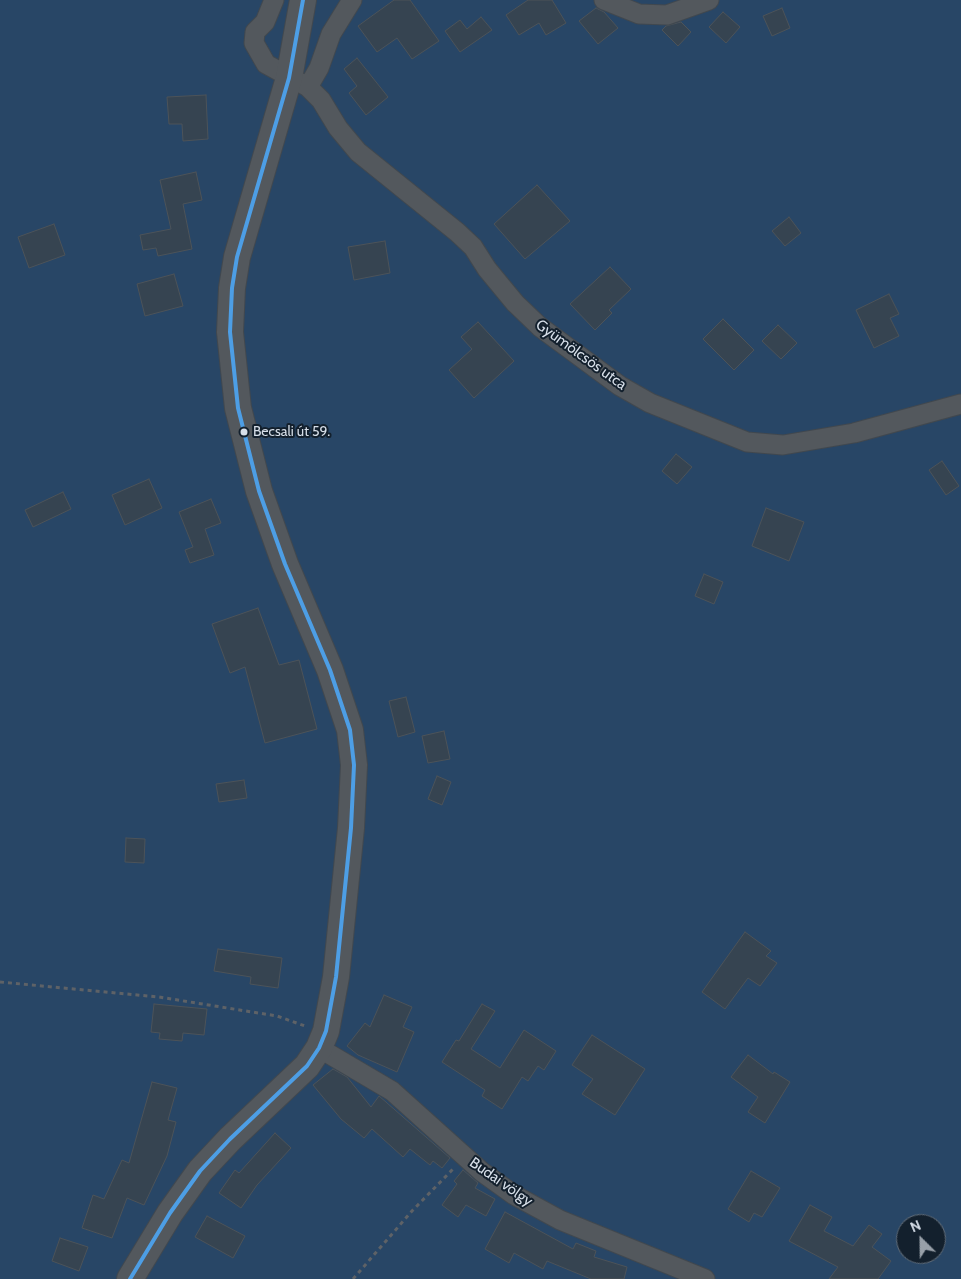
<!DOCTYPE html>
<meta charset="utf-8">
<style>
body{margin:0}
#map{position:relative;width:961px;height:1279px;overflow:hidden;background:#232a31;font-family:Cabin,sans-serif}
canvas{display:block}
.north{position:absolute;left:896px;top:1214px;width:50px;height:50px;box-sizing:border-box;background:#13202d;border:1px solid #616c78;border-radius:50%;rotate:337deg;font-size:14px;font-weight:700;line-height:20px;text-align:center;color:#d7dfe9}
.north::after{content:'';display:block;margin:auto;width:18px;height:22px;background:#98a0a9;clip-path:polygon(50% 0,100% 100%,50% 72%,0 100%)}
</style>
<div id="map">
<canvas width="961" height="1279"></canvas>
<div class="north">N</div>
</div>
<script>
const context = document.querySelector('canvas').getContext('2d');
context.lineJoin = 'round';
function paint(path, color) { context.fillStyle = color; context.fill(path, 'evenodd'); }
const shape = rows => new Path2D(rows.map(r => 'M' + r).join(''));
function stroke(path, color, width, dash) { context.strokeStyle = color; context.lineWidth = width; context.lineCap = dash ? 'butt' : 'round'; context.setLineDash(dash || []); context.stroke(path); }
function write(font, color, halo, rows, align = 'center') {
  context.font = font + ' Cabin,sans-serif'; context.lineWidth = 4; context.setLineDash([]); context.textBaseline = 'middle'; context.strokeStyle = halo; context.fillStyle = color; for (const [text, x, y, turn = 0] of rows) {
    context.save(); context.translate(x, y); context.rotate((+turn || 0) * Math.PI / 180); context.textAlign = isNaN(turn) ? turn : align; if (halo) context.strokeText(text, 0, 0); context.fillText(text, 0, 0); context.restore();
  }
}
paint(shape([
 [0,0,961,0,961,1279,0,1279],
 [906,1224,936,1224,936,1254,906,1254]
]), '#284666');
const building = shape([
 [394,0,410,0,439,41,412,59,397,38,377,52,358,26,394,0],
 [528,0,552,0,566,23,546,35,539,23,519,35,506,15,528,0],
 [596,8,604,12,618,28,598,44,579,21,596,8],
 [782,8,790,28,772,36,763,16,782,8],
 [723,12,740,27,726,43,709,27,723,12],
 [481,17,492,30,460,52,445,31,460,20,467,29,481,17],
 [681,22,691,32,678,46,662,30,666,26,681,22],
 [357,58,388,97,366,115,349,93,357,86,344,69,357,58],
 [206,95,208,139,183,141,182,124,169,124,167,97,206,95],
 [196,172,202,200,183,204,192,249,158,256,156,248,143,250,140,235,171,229,160,180,196,172],
 [537,185,570,221,525,259,494,224,537,185],
 [789,217,801,233,785,246,772,231,789,217],
 [54,224,65,255,29,268,18,237,54,224],
 [385,241,390,273,354,280,348,247,385,241],
 [610,267,631,289,609,310,612,313,595,330,570,304,610,267],
 [174,274,183,306,145,316,137,284,174,274],
 [889,294,899,314,890,318,899,336,874,348,856,310,889,294],
 [723,319,754,350,734,370,703,339,723,319],
 [478,322,514,361,474,398,449,370,472,349,461,337,478,322],
 [778,325,797,343,781,359,762,341,778,325],
 [676,454,692,467,677,484,662,471,676,454],
 [942,461,959,486,946,495,929,470,942,461],
 [149,479,162,508,125,525,112,495,149,479],
 [63,492,71,509,33,527,25,510,63,492],
 [211,499,221,523,205,529,214,555,190,563,185,550,193,547,179,512,211,499],
 [766,508,804,522,789,561,752,546,766,508],
 [704,574,723,582,714,604,695,596,704,574],
 [258,608,279,665,299,660,317,729,265,743,245,667,230,673,212,624,258,608],
 [406,697,415,732,398,737,389,701,406,697],
 [444,731,450,759,428,763,422,736,444,731],
 [437,776,451,782,442,805,428,799,437,776],
 [244,780,247,798,219,802,216,784,244,780],
 [126,838,145,839,144,863,125,862,126,838],
 [745,932,771,951,766,956,777,963,760,986,748,978,725,1009,702,992,745,932],
 [218,949,282,958,278,988,250,984,251,977,214,971,218,949],
 [384,995,412,1007,403,1027,414,1032,397,1072,358,1055,347,1046,365,1023,370,1027,384,995],
 [154,1004,207,1009,204,1035,183,1033,182,1041,159,1039,160,1033,151,1032,154,1004],
 [482,1004,495,1011,471,1049,500,1068,524,1030,556,1051,544,1070,538,1066,528,1081,522,1077,502,1109,482,1096,485,1090,442,1062,456,1040,459,1041,482,1004],
 [592,1035,645,1069,615,1115,582,1094,593,1079,572,1065,592,1035],
 [748,1055,773,1074,774,1072,790,1082,765,1123,748,1112,758,1097,731,1077,748,1055],
 [333,1069,347,1077,371,1107,379,1096,450,1158,442,1168,433,1161,430,1165,410,1149,403,1157,372,1129,364,1138,341,1119,313,1085,333,1069],
 [152,1082,177,1088,168,1120,176,1122,167,1156,144,1205,127,1198,112,1238,82,1228,93,1195,104,1199,122,1160,129,1163,152,1082],
 [275,1133,291,1148,257,1185,241,1208,219,1193,235,1170,239,1173,275,1133],
 [463,1170,478,1183,475,1188,495,1199,486,1216,466,1205,458,1217,442,1205,457,1184,454,1181,463,1170],
 [751,1171,780,1188,762,1217,754,1213,749,1222,728,1209,751,1171],
 [810,1205,832,1217,824,1231,853,1246,869,1225,882,1234,872,1247,891,1261,878,1279,829,1279,838,1267,789,1241,810,1205],
 [505,1212,573,1249,576,1243,596,1251,594,1257,627,1267,624,1279,591,1279,547,1261,543,1269,514,1253,509,1263,485,1249,505,1212],
 [207,1216,245,1236,233,1258,195,1237,207,1216],
 [60,1238,88,1247,79,1271,52,1261,60,1238]
]);
paint(building, '#364451');
stroke(building, '#4c5359', 1);
const minor = shape([
 [274,0,265,22,255,32,254,43,266,64,308,87,321,100,338,128,358,152,457,232,473,247,487,269,515,303,540,327,620,386,650,403,747,442,783,445,854,433,961,404],
 [604,0,639,14,667,15,709,0],
 [308,87,319,68,331,34,352,0],
 [319,1048,392,1091,482,1172,514,1195,560,1220,705,1279]
]);
const secondary = shape([
 [130,1279,170,1213,200,1171,230,1139,307,1066,319,1048,326,1031,336,977,351,828,354,765,350,730,330,670,285,564,259,491,238,408,230,332,232,288,237,257,289,78,303,0]
]);
stroke(minor, '#41484f', 21);
stroke(secondary, '#41484f', 28);
stroke(shape([
 [0,982,159,997,277,1016,305,1026],
 [353,1279,412,1211,453,1169]
]), '#5e6267', 3, [4, 4]);
stroke(minor, '#53585d', 19);
stroke(secondary, '#53585d', 26);
stroke(shape([
 [130,1279,170,1213,200,1171,230,1139,307,1066,319,1048,326,1031,336,977,351,828,354,765,350,730,330,670,285,564,259,491,238,408,230,332,232,288,237,257,289,78,303,0]
]), '#4d9ee5', 4);
for (const [x, y, r, color] of [
 [244,432,4.5,"#d7dfe9"]
]) { const dot = new Path2D(); dot.arc(x, y, r, 0, 2 * Math.PI); context.fillStyle = color; context.fill(dot); stroke(dot, '#13202d', 2); }
write('14px', '#d7dfe9', '#13202d', [
 ["Becsali út 59.",253,432]
], 'left');
write('15px', '#d7dfe9', '#13202d', [
 ["Gyümölcsös utca",581,355,36],
 ["Budai völgy",501,1182,35]
]);
</script>
